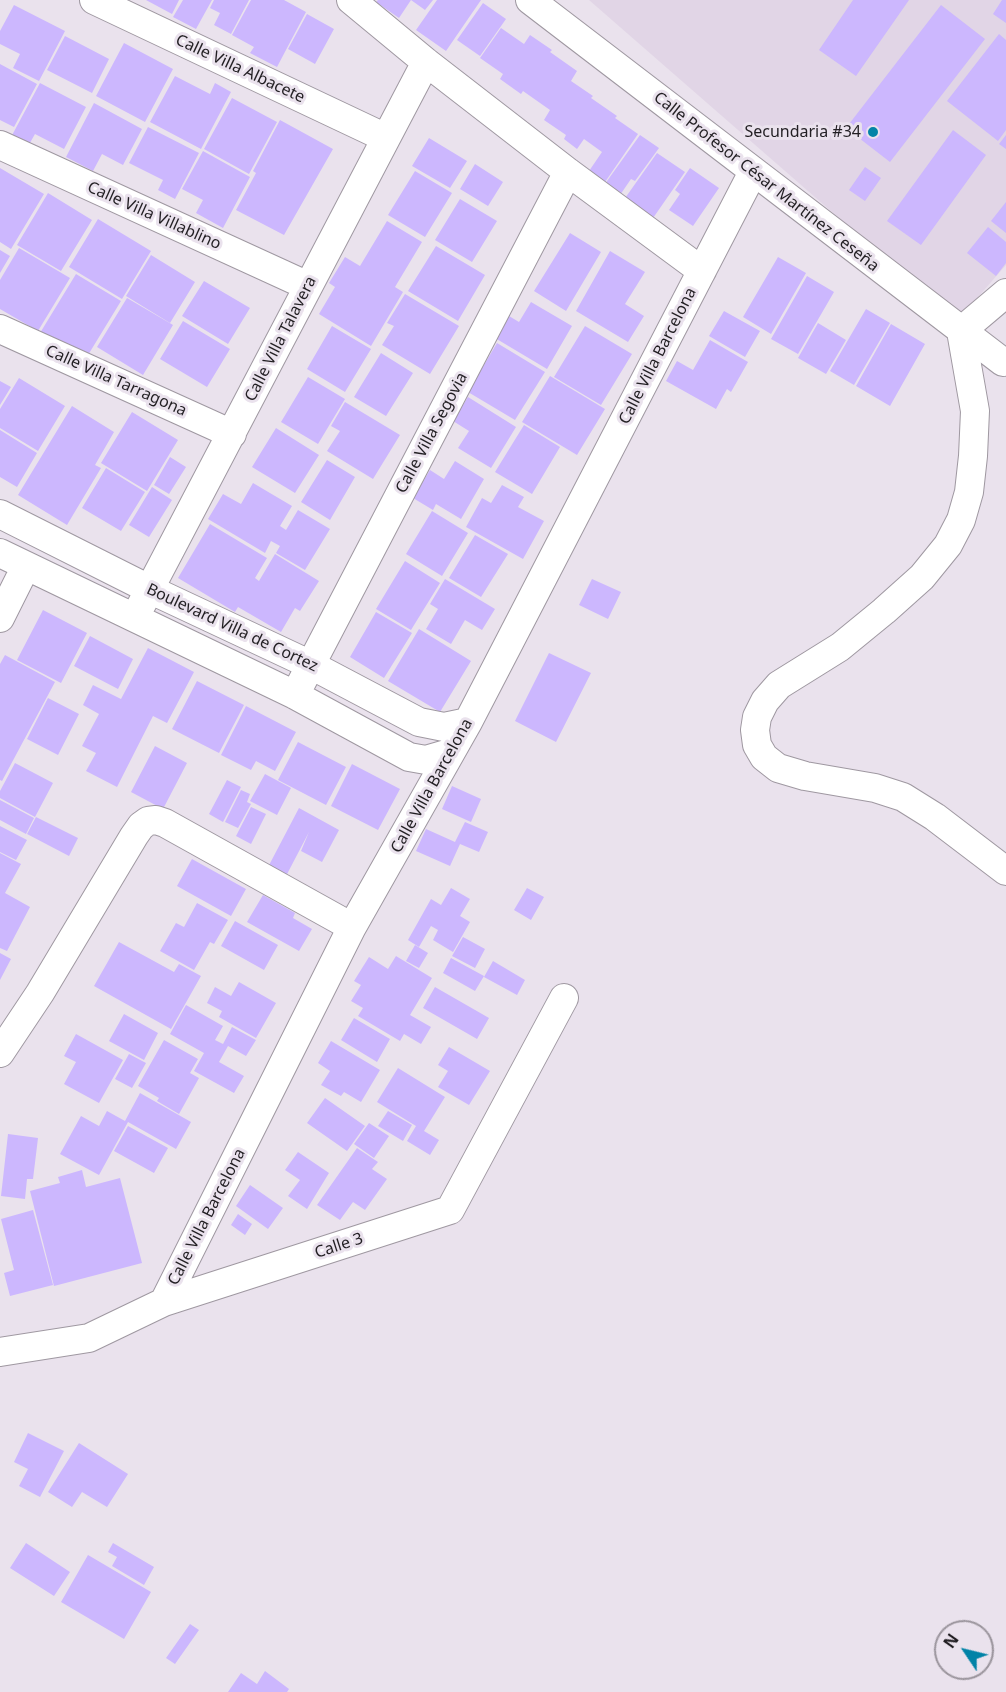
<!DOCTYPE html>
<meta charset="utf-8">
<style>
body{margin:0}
#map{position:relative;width:1006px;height:1692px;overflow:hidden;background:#eae2ed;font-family:"Noto Sans",sans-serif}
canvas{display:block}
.north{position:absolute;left:934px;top:1620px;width:60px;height:60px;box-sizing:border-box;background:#eae2ed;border:2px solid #9a949c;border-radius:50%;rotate:305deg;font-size:16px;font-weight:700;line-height:24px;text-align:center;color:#221f23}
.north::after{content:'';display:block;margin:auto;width:21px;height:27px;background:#0283a7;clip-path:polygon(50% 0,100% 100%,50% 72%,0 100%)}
</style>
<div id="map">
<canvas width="1006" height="1692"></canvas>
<div class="north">N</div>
</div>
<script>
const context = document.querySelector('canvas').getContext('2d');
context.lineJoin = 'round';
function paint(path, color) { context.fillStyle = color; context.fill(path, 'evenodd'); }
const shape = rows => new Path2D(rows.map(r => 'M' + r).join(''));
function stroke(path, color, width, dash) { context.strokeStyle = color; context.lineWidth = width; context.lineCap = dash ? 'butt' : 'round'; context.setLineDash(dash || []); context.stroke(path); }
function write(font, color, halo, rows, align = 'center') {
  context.font = font + ' "Noto Sans",sans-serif'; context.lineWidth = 6; context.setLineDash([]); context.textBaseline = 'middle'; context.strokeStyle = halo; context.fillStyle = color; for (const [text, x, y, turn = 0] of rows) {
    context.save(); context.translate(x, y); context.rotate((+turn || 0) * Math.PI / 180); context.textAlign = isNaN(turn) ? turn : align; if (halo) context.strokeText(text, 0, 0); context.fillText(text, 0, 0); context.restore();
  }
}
paint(shape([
 [589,0,1006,0,1006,265,957,321]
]), '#e1d5e6');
paint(shape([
 [146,0,179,0,172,14],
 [183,0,212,0,196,29,173,17],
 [214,0,249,0,231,34,214,25,220,13,210,8],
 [251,0,284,0,306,12,277,67,250,53,254,47,232,35],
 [378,0,433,0,425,10,411,0,399,18,376,2],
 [437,0,481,0,446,51,416,30],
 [853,0,909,0,856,76,819,50],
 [1002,0,1006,0,1006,23,993,14],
 [483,3,506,19,480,56,457,40],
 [14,5,65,31,39,81,13,68,20,54,0,44,0,31],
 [941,5,985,39,890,162,846,128],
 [307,14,334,29,315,64,288,49],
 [501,28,524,44,530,35,552,50,550,52,577,71,571,81,593,96,591,98,617,116,615,118,638,134,603,185,587,174,602,152,584,139,577,149,564,139,566,135,544,120,550,110,523,91,521,94,500,79,503,74,480,58],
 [999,34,1006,40,1006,130,998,141,947,101],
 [65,36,109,59,92,93,47,70],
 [124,43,173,69,145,122,96,96],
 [0,64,37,84,14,127,0,120],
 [175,76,210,94,215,83,231,92,201,149,150,122],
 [40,83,86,107,64,149,35,134,27,148,10,139],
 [232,98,277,122,249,174,204,149],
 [94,103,142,129,123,165,102,154,93,171,66,157],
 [280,120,333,149,284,235,236,210,256,173,253,171],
 [148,127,199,153,175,199,158,190,163,180,129,163],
 [953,130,986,155,921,245,887,221],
 [640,135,659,148,635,181,631,179,618,198,602,188],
 [1006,135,1006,149,999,144],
 [429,138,467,161,450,188,412,166],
 [203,151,250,177,223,228,196,213,203,200,182,189],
 [657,153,685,172,651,221,623,201],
 [475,164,503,182,488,206,460,189],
 [865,167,881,178,865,201,849,190],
 [0,168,44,194,11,249,0,242],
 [690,168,719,188,693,226,669,210,680,194,675,190],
 [415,171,452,193,425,237,388,215],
 [48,193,92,220,61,271,17,245],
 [460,199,497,221,472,262,435,240],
 [1006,202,1006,233,991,221],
 [98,219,151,251,122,299,69,267],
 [387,221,422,242,395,287,403,292,371,346,319,314,335,287,329,283,345,257,360,266],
 [988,227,1006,242,1006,263,996,276,967,253],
 [570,233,601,252,566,311,534,291],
 [436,246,485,275,458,321,408,291],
 [19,248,70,278,38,331,0,309,0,280],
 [0,250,10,256,0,273],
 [610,251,645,272,625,304,644,316,628,342,576,311],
 [151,255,195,282,170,323,126,296],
 [778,257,806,273,771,334,743,317],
 [76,274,121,301,85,360,40,333],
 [807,276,834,292,798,354,771,339],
 [204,281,250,308,228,344,182,316],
 [405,294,459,326,430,374,382,345,394,326,387,323],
 [127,298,173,325,143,375,97,347],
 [531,302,572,326,547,369,495,338,509,316,519,322],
 [866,309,890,323,854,385,830,371],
 [724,311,760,331,745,357,709,336],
 [183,321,230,349,207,387,160,359],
 [818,323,846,340,826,374,798,358],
 [891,324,925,344,890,406,856,386],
 [332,326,371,349,345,392,307,369],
 [585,326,632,354,601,405,554,377],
 [710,340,748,362,731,392,727,389,716,409,666,381,677,361,693,370],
 [497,343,545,372,515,420,468,392],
 [381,353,413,373,386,416,354,397],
 [550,376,605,409,577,455,522,422],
 [308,377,345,399,318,444,281,422],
 [19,378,65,406,38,451,0,428,0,409],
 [0,381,11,387,0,405],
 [468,397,516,427,491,468,458,448,469,431,453,421],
 [345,402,400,435,373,479,327,451,340,431,331,426],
 [72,406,114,432,95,465,101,468,67,525,18,495],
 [132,412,178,440,147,491,101,463],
 [524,425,560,447,532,494,495,472],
 [276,428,319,455,295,493,252,467],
 [0,430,37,453,17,487,0,477],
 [170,457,186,467,169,494,154,485],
 [327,460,355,477,330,520,301,502],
 [455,461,484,479,461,519,436,504,433,510,413,498,430,470,444,479],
 [106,468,145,492,121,531,82,508],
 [253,483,292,506,280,526,286,530,298,510,330,529,305,570,276,553,280,546,271,541,265,553,208,519,223,494,241,504],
 [502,485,524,497,518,507,544,521,523,559,466,527,482,498,491,503],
 [152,487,172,500,149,537,129,525],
 [432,511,468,533,442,576,406,554],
 [210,524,267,558,255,578,259,581,275,554,319,581,300,611,295,608,281,632,238,607,235,612,178,578],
 [475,535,508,554,481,597,449,578],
 [405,561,440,583,411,630,376,609],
 [445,579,495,609,482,630,465,620,451,644,426,629,438,609,430,604],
 [592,579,621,592,608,619,579,605],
 [43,610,87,633,61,683,17,660],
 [376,612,412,633,384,678,350,657],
 [419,629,471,661,440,712,388,681],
 [90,636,133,659,118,689,74,666],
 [148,648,194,672,167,723,153,716,117,787,86,771,96,753,82,746,99,714,83,705,93,685,121,699],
 [549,653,591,673,556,742,515,721],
 [5,655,55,682,2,781,0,780,0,664],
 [197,681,244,705,219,753,172,729],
 [48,698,79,714,58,755,27,739],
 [246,706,296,732,275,771,256,761,251,770,221,755],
 [298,742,346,767,326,805,278,780],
 [155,746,187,763,163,809,131,792],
 [15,763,53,783,35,817,0,798,0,791],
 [352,764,400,789,378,830,331,806],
 [265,774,291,788,277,815,250,801],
 [227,780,241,787,223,822,209,814],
 [452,786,481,799,471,822,442,809],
 [241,790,250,794,247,802,251,804,238,828,225,822],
 [0,800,34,818,26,834,0,820],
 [251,807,266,814,251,844,236,836],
 [299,808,339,830,322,862,301,851,309,832,285,878,267,869],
 [36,817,78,838,69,856,27,834],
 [465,822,488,832,479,852,460,844,450,866,416,851,426,829,455,842],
 [0,826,27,840,16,860,0,852],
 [0,853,21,864,5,893,30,907,7,951,0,948],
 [192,859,246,889,231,916,177,886],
 [451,888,470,899,460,916,470,922,453,952,433,940,438,930,431,926,419,947,408,940,431,899,441,905],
 [527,888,544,897,531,920,514,910],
 [263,895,295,913,293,918,312,929,299,951,247,922],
 [197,903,228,920,214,944,210,942,194,970,160,951,176,923,184,927],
 [235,921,278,945,264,970,221,946],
 [463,937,485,949,475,968,452,956],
 [119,942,174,972,179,964,201,976,171,1029,94,986],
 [415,945,428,953,419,968,406,961],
 [0,953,11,959,0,980],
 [396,956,432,978,410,1015,431,1027,421,1044,404,1034,400,1041,358,1016,363,1008,351,1001,361,985,354,981,369,957,388,969],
 [451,958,484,976,475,991,443,973],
 [493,961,525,980,517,995,484,977],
 [239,982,276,1003,256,1038,219,1017,222,1011,207,1003,215,987,231,996],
 [435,987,489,1018,477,1039,423,1008],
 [186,1005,223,1026,215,1040,223,1044,232,1027,256,1040,246,1056,228,1046,219,1062,244,1076,234,1093,194,1071,204,1053,170,1034],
 [124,1014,158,1033,144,1060,109,1041],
 [354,1018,390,1039,377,1062,341,1040],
 [76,1034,123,1060,99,1103,64,1084,76,1062,64,1056],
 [164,1040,198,1059,190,1073,199,1078,179,1114,157,1101,159,1098,138,1086],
 [331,1041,380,1070,361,1102,344,1092,341,1096,321,1085,330,1071,318,1063],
 [449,1047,490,1071,469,1105,438,1087,448,1071,438,1065],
 [129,1054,146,1063,132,1088,115,1079],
 [398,1068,445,1097,424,1131,439,1140,430,1155,407,1141,416,1126,377,1102],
 [140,1093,191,1122,176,1149,128,1122,99,1175,60,1154,81,1116,99,1126,107,1111,125,1121],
 [325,1098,365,1126,347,1151,307,1123],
 [388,1111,412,1125,403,1141,378,1126],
 [369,1123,389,1136,374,1158,354,1144],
 [128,1126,168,1148,154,1173,114,1151],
 [8,1134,38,1138,33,1179,27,1179,25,1199,1,1196],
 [357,1148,378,1162,372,1169,387,1179,365,1210,353,1202,340,1220,317,1205],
 [298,1152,329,1173,307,1209,288,1196,300,1180,285,1170],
 [82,1170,86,1187,120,1178,142,1263,54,1286,30,1191,60,1183,58,1177],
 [250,1185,283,1208,268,1229,236,1206],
 [33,1210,53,1285,10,1296,4,1273,14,1270,1,1219],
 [238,1214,252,1224,245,1235,231,1225],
 [28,1433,64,1451,40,1497,19,1486,28,1469,14,1462],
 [79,1443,128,1474,107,1507,82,1492,72,1507,48,1492],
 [26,1543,70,1572,54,1596,10,1568],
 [113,1543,154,1567,144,1585,112,1566,117,1557,108,1552],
 [88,1555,151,1592,124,1639,61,1602],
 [190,1624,199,1630,175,1664,166,1658],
 [265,1671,289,1689,287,1692,228,1692,241,1673,257,1684]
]), '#ccb7fe');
const minor = shape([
 [94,0,386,138],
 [351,0,426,62,568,172,702,271],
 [530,0,1003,362],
 [0,145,308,286],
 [1006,293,961,331,975,411,973,456,969,492,961,520,948,545,922,577,884,611,840,647,779,685,765,701,757,717,755,730,757,745,764,757,778,768,805,776,875,788,903,797,935,817,1006,871],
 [0,329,232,434],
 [0,514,149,589,311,665,419,722,444,727,468,722],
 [0,553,295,695,409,757,426,760,450,753],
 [135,617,426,62],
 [0,618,26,566],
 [295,695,568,172],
 [0,1053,40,993,134,836,141,826,148,821,156,820,165,823,352,927],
 [164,1302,352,927,468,722,753,172],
 [0,1352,89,1338,164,1302,450,1210,564,998]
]);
stroke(minor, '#9f98a1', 30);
stroke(minor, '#fff', 28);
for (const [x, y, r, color] of [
 [873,132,6,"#0283a7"]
]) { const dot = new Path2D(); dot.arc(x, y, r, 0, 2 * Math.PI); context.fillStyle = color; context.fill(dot); stroke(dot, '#eae2ed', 2); }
write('16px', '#221f23', '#eae2ed', [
 ["Calle Villa Albacete",240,69,25],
 ["Calle Profesor César Martínez Ceseña",766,182,38],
 ["Calle Villa Villablino",154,216,24],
 ["Calle Villa Talavera",281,339,-63],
 ["Calle Villa Barcelona",658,356,-63],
 ["Calle Villa Tarragona",116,381,24],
 ["Calle Villa Segovia",432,433,-62],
 ["Boulevard Villa de Cortez",232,628,25],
 ["Calle Villa Barcelona",432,786,-61],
 ["Calle Villa Barcelona",207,1217,-63],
 ["Calle 3",339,1246,-18]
]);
write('16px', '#221f23', '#eae2ed', [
 ["Secundaria #34",861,132]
], 'right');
</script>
